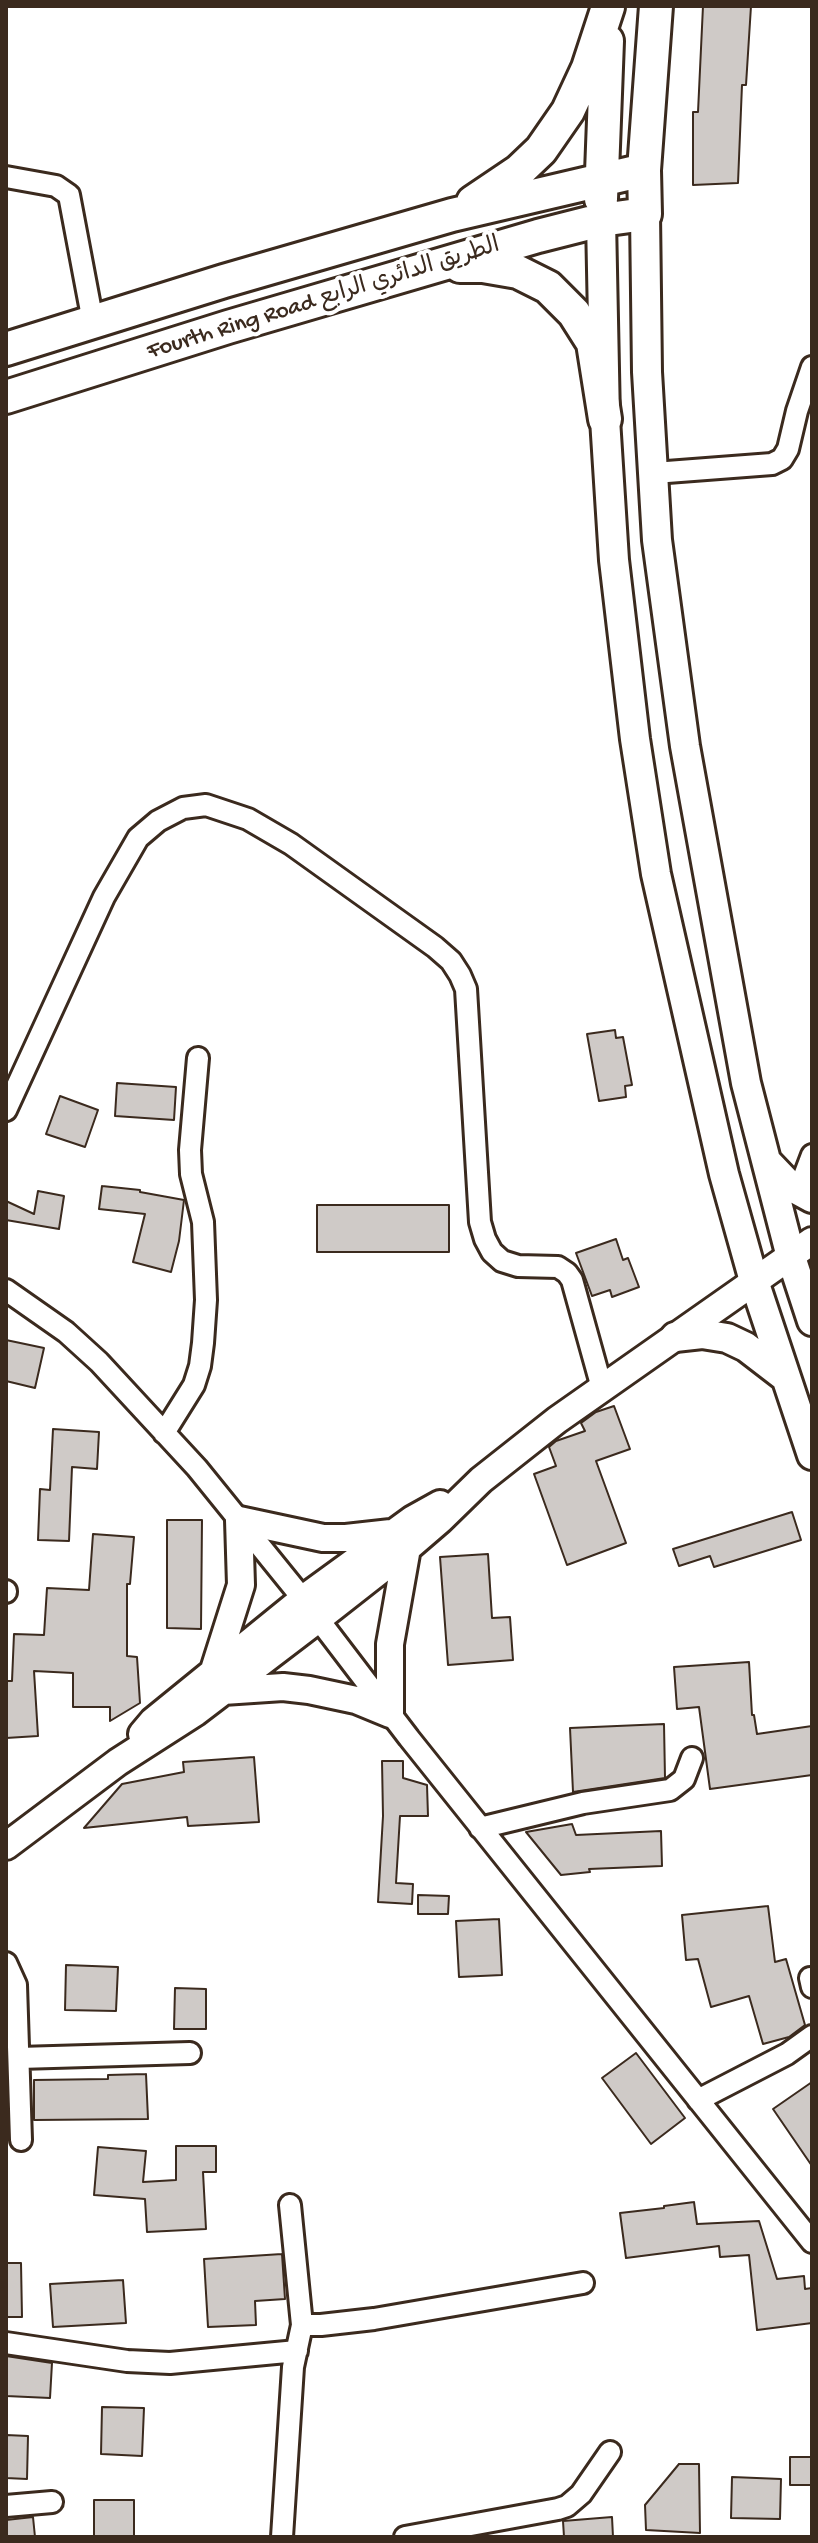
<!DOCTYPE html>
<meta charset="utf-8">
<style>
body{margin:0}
#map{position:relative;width:818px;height:2543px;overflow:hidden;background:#fff;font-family:"Gochi Hand",sans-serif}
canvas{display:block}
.frame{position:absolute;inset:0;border:8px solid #3b2a1e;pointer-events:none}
</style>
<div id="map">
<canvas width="818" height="2543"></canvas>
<div class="frame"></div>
</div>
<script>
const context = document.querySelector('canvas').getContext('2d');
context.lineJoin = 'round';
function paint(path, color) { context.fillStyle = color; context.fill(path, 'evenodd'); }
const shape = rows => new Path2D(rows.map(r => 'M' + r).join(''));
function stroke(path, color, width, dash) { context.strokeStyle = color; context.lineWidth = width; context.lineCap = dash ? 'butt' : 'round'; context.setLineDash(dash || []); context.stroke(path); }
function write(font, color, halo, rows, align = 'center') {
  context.font = font + ' "Gochi Hand","Playpen Sans Arabic",sans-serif'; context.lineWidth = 8; context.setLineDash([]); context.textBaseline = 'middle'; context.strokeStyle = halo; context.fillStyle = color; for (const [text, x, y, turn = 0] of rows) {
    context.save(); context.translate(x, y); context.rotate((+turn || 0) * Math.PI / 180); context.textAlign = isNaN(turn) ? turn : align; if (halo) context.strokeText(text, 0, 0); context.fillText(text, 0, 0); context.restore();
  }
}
const building = shape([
 [703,6,751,6,746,85,742,85,738,183,693,185,693,112,698,112,703,6],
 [615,1030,616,1038,623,1037,632,1085,625,1086,626,1097,599,1101,587,1034,615,1030],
 [117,1083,176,1087,174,1120,115,1116,117,1083],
 [60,1096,98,1110,85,1147,46,1134,60,1096],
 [102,1186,140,1190,140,1192,184,1200,179,1241,171,1272,133,1262,145,1214,99,1209,102,1186],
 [38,1191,64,1196,59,1229,6,1220,6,1201,34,1214,38,1191],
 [317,1205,449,1205,449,1252,317,1252,317,1205],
 [616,1239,623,1260,628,1258,639,1287,612,1297,610,1290,592,1296,576,1253,616,1239],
 [6,1340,44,1348,35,1388,6,1381,6,1340],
 [614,1406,630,1449,596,1461,626,1543,567,1565,534,1474,556,1466,549,1447,556,1441,585,1431,581,1423,596,1412,614,1406],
 [53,1429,99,1432,97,1469,72,1467,69,1541,38,1540,40,1489,50,1490,53,1429],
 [792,1512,801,1540,714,1567,710,1556,679,1566,673,1549,792,1512],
 [167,1520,202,1520,201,1629,167,1628,167,1520],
 [93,1534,134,1537,130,1584,127,1584,127,1656,137,1657,140,1703,110,1721,110,1707,73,1707,73,1673,34,1671,38,1736,6,1738,6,1681,12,1681,14,1634,44,1635,47,1588,89,1590,93,1534],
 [488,1554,492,1618,510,1617,513,1660,448,1665,440,1557,488,1554],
 [749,1662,752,1715,754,1715,757,1734,812,1726,812,1775,710,1789,699,1707,677,1709,674,1667,749,1662],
 [664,1724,665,1778,573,1792,570,1728,664,1724],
 [254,1757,259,1822,188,1826,187,1817,84,1828,122,1784,184,1772,183,1762,254,1757],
 [382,1761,403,1761,403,1778,427,1785,428,1816,400,1816,396,1883,413,1884,412,1904,378,1902,383,1816,382,1761],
 [572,1824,576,1835,661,1831,662,1866,589,1869,590,1872,561,1875,526,1832,572,1824],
 [418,1895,449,1896,448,1914,418,1914,418,1895],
 [768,1906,775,1962,786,1959,805,2025,789,2037,763,2044,749,1996,711,2007,698,1959,686,1960,682,1915,768,1906],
 [499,1919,502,1975,459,1977,456,1921,499,1919],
 [66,1965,118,1967,116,2011,65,2010,66,1965],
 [175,1988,206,1989,206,2029,174,2029,175,1988],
 [636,2053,685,2118,651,2144,602,2078,636,2053],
 [146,2074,148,2119,34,2120,34,2080,108,2079,108,2075,146,2074],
 [812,2082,812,2166,773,2109,812,2082],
 [176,2146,216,2146,216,2172,203,2172,206,2229,147,2232,145,2199,94,2195,98,2147,146,2151,143,2182,176,2180,176,2146],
 [694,2202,697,2224,759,2221,777,2279,804,2276,805,2289,812,2288,812,2323,757,2330,749,2255,720,2257,719,2246,626,2258,620,2213,664,2208,664,2206,694,2202],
 [282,2254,285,2299,255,2301,256,2325,208,2327,204,2259,282,2254],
 [6,2263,21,2263,22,2317,6,2317,6,2263],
 [123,2280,126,2323,53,2327,50,2284,123,2280],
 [6,2356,52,2363,50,2398,6,2396,6,2356],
 [102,2407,144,2408,142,2456,101,2454,102,2407],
 [6,2435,28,2436,27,2479,6,2478,6,2435],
 [790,2457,812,2457,812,2485,790,2485,790,2457],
 [679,2464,699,2464,700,2533,646,2530,645,2505,679,2464],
 [732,2477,781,2479,780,2519,731,2518,732,2477],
 [94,2500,134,2500,134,2537,94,2537,94,2500],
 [33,2517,35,2537,6,2537,6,2520,33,2517],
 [612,2517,613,2537,564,2537,563,2521,612,2517]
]);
paint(building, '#cfcac7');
stroke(building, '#3b2a1e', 2);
const minor = shape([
 [6,177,56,186,69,195,93,322],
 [654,473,772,464,782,459,788,449,797,411,812,367],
 [6,1110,104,897,138,838,158,821,183,808,206,805,248,819,291,844,435,947,451,961,460,975,466,989,480,1222,485,1239,492,1252,502,1261,518,1266,558,1267,567,1273,572,1280,602,1388],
 [798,1192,812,1155],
 [6,1290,66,1332,99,1362,197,1468,303,1599,409,1738,812,2242],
 [164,1433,194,1385,200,1366,203,1343,206,1300,203,1222,191,1174,190,1150,198,1058],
 [6,1591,6,1592],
 [480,1828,583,1803,670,1790,684,1779,692,1758],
 [6,1963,16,1985,21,2140],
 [810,1978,812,1987],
 [19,2058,190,2053],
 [698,2100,787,2054,812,2036],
 [290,2205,302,2325],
 [6,2343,127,2361,170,2363,297,2351],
 [6,2506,52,2502],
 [282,2537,293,2367,302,2325,321,2325,374,2319,583,2283],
 [405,2537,558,2509,567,2506,581,2494,610,2452]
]);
const tertiary = shape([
 [214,1670,241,1585,239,1520,323,1538,346,1538,391,1533],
 [223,1691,283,1687,309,1690,356,1700,390,1714,390,1644,407,1548],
 [142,1734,153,1721,303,1599,413,1519,440,1504],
 [6,1846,118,1762,196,1712,318,1619,397,1557,440,1520,481,1480,557,1420,812,1241]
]);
const secondary = shape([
 [645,214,647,372,657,540,685,746,746,1083,791,1257,812,1321],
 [601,220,605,419,614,560,635,739,656,874,724,1174,754,1281,812,1455],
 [769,1164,790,1186,812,1198],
 [675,1337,702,1334,727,1338,746,1347,785,1377]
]);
const primary = shape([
 [601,199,607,41],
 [473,202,519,171,541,150,568,111,588,68,608,7],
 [460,266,483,266,518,272,548,287,574,313,593,343,605,419],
 [6,349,224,281,452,215,644,170],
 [6,397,228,327,538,236,601,220,645,214,644,170,656,6]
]);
stroke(minor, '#3b2a1e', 26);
stroke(tertiary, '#3b2a1e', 32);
stroke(secondary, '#3b2a1e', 34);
stroke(primary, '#3b2a1e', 38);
stroke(minor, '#fff', 20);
stroke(tertiary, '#fff', 26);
stroke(secondary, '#fff', 28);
stroke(primary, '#fff', 32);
write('24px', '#3b2a1e', '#fff', [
 ["Fourth Ring Road الطريق الدائري الرابع",324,300,-17]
]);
</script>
